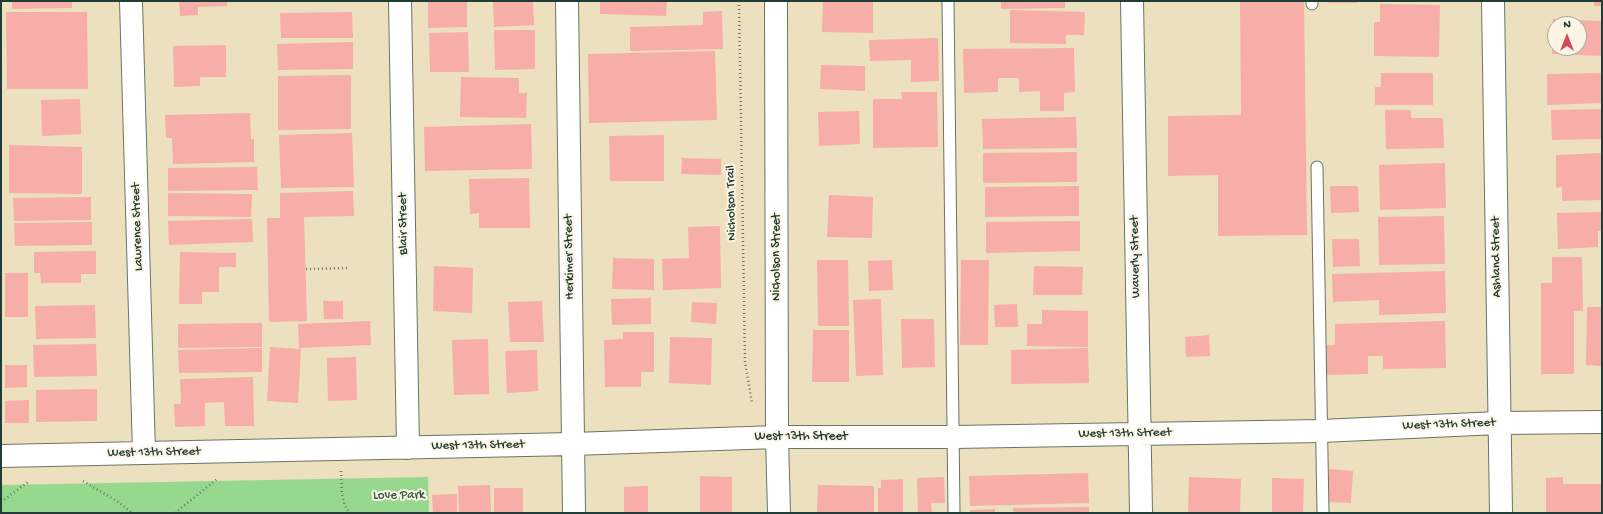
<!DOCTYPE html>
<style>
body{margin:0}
#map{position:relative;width:1603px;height:514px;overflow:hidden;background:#ede0bf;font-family:"Gochi Hand",sans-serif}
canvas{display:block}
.frame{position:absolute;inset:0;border:2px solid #1f3d34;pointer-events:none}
.north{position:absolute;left:1547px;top:16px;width:40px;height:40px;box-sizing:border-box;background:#fcf5e5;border:1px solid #a4ab9e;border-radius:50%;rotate:0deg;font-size:11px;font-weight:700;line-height:16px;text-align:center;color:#1f3d34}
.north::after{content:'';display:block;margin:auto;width:14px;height:18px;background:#d1495b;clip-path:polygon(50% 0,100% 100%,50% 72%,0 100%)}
</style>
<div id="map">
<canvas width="1603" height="514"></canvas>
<div class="frame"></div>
<div class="north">N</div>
</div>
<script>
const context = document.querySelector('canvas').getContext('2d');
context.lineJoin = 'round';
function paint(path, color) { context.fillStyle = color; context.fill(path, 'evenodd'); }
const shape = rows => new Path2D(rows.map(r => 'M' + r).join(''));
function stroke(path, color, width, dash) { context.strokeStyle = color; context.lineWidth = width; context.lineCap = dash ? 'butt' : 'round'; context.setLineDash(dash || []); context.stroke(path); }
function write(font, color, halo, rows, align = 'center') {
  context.font = font + ' "Gochi Hand",sans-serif'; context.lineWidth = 4; context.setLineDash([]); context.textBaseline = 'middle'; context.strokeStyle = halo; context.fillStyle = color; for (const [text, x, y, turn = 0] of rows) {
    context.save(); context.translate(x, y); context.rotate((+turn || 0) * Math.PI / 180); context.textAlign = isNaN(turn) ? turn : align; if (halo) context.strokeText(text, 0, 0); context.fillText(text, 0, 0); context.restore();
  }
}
paint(shape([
 [428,477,429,513,1,513,1,485]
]), '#97d88f');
paint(shape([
 [12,1,72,1,72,8,12,9],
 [179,1,227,1,227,6,198,7,198,15,180,16],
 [428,1,467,1,467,27,428,28],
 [493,1,533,1,534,25,494,27],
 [600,1,667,1,666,16,600,14],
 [823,1,873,1,873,33,822,32],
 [1001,1,1065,1,1065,8,1001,9],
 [1240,1,1304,1,1307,235,1218,236,1218,175,1168,176,1168,116,1241,115],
 [1328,1,1357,1,1357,3,1328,3],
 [1594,1,1602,1,1602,6,1594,6],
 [1380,4,1440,5,1439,57,1374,56,1374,22,1380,22],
 [1010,10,1085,12,1084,35,1066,35,1066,44,1010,43],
 [722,11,723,49,630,51,630,27,703,25,703,12],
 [6,12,87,12,88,89,7,89],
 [352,12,353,38,281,38,280,13],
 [1553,19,1602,21,1602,56,1552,54],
 [1555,24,1579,24,1579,48,1555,48],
 [494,30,535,30,535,69,495,70],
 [468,32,469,72,430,72,429,33],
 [938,38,939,81,911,82,911,60,870,61,869,40],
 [353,42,353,69,278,70,277,44],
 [226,45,226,77,200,77,200,86,174,87,173,46],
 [1074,48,1075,92,1064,93,1064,111,1040,111,1040,91,1019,92,1019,78,998,78,998,92,964,93,963,49],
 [715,51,717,120,589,123,588,54],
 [821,65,865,66,865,91,820,89],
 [1381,73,1433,73,1433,105,1375,105,1375,87,1381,87],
 [1602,73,1602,103,1547,105,1547,74],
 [351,75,351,129,278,130,278,76],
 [461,77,519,78,519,93,527,93,526,118,460,117],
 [901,92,937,92,938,147,873,148,873,99,902,99],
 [80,99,81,134,42,136,41,100],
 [1602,109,1602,139,1552,140,1551,110],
 [1385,110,1411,110,1411,118,1443,118,1444,148,1386,149],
 [859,111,860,144,819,146,818,112],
 [250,113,251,139,254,139,254,162,173,164,172,138,166,138,165,115],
 [1076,117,1077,148,983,149,982,119],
 [531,124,532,169,425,171,424,127],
 [352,133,354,187,281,188,279,135],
 [664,135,664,181,610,181,609,136],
 [9,145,82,147,82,194,9,193],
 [1077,152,1077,182,983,183,983,153],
 [1602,153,1602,200,1562,201,1562,187,1556,188,1556,155],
 [682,158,721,159,721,175,681,174],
 [1445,163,1446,208,1380,210,1379,165],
 [257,167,258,190,168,191,168,168],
 [529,178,530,228,479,228,479,213,470,214,469,179],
 [1079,186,1079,216,985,217,985,187],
 [1330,186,1358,186,1359,212,1331,213],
 [353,191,354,216,304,217,307,321,269,322,267,218,280,218,280,193],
 [168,193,252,194,251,217,168,216],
 [829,195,873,197,872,238,827,237],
 [91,197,91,220,14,221,13,198],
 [1602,212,1602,231,1598,231,1598,247,1558,249,1557,213],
 [1444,216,1445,264,1379,265,1378,217],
 [252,219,253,242,169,245,168,221],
 [1080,221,1080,251,986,253,986,222],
 [92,222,92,245,15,246,14,223],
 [720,226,721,288,663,290,662,259,689,258,688,227],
 [1332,239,1359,239,1360,266,1333,267],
 [96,251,96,274,81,274,81,283,41,283,40,273,34,273,34,252],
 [180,252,236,253,236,267,219,267,219,292,202,292,202,304,179,304],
 [1552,257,1582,257,1583,311,1574,311,1574,374,1541,374,1541,283,1552,283],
 [613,258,654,259,654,290,612,289],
 [817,260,848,260,849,326,818,326],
 [892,260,893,290,869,291,868,261],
 [961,260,989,260,988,345,960,345],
 [434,266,473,268,472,313,433,311],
 [1034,266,1083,267,1082,295,1033,295],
 [1445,271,1446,313,1379,315,1379,300,1333,302,1332,274],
 [5,273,28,273,28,317,5,317],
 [651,298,651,324,612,325,611,299],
 [881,299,883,375,856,376,853,300],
 [323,301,343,301,343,319,324,319],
 [542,301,544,342,510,342,508,302],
 [692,302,717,303,716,324,691,322],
 [1017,304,1018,327,995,327,994,305],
 [95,305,96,338,36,339,35,306],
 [1587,307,1602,307,1602,366,1586,365],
 [1042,310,1088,311,1088,347,1027,346,1027,324,1042,324],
 [901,319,934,319,935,367,902,368],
 [370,321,371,345,299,348,298,324],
 [1445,321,1446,368,1383,369,1383,356,1368,356,1368,374,1327,375,1326,345,1335,345,1335,324],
 [262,323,262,347,178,348,178,324],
 [813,330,849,330,849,382,812,382],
 [623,332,654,332,654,372,641,372,641,387,605,387,604,340,623,339],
 [1209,335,1210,356,1186,357,1185,337],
 [670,337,712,338,711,385,669,383],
 [488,339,489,394,454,395,452,340],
 [96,344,97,376,34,377,33,345],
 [270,347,301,349,298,403,267,401],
 [262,348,262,372,179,373,178,350],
 [1088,348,1089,383,1011,384,1011,350],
 [537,350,538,391,507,393,505,351],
 [356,357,357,400,328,401,327,358],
 [5,365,27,365,27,387,5,388],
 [253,377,254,426,225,426,224,402,205,403,205,426,175,427,174,404,181,404,180,379],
 [97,389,97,421,36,422,36,390],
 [29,400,29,423,5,423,5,401],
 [1329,469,1353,471,1351,503,1327,502],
 [1088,473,1089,503,970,506,969,476],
 [700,476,732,477,732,513,700,513],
 [944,477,945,503,931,503,932,513,918,513,917,478],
 [1189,477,1241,479,1240,513,1188,513],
 [1563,477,1563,484,1602,484,1602,513,1546,513,1546,478],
 [1272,478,1304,479,1303,513,1272,513],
 [903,479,903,513,878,513,878,488,881,488,881,480],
 [490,485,491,513,459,513,458,486],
 [818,485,874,486,874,513,817,513],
 [648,486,648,513,624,513,624,487],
 [494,488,523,488,523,513,494,513],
 [457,494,457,513,433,513,432,495],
 [1089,507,1089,513,1014,513,1013,508],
 [995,509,995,513,970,513,970,510]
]), '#f7ada8');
const lane = shape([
 [948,1,954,513],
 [1312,1,1312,4],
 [1317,167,1323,513]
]);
const street = shape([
 [131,1,144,453],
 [400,1,408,448],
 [567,1,574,513],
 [776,1,777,437,779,513],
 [1132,1,1141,513],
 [1493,1,1501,513],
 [1,456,573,444,777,437,953,437,1321,431,1499,423,1602,422]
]);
stroke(lane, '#677665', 13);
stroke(street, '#677665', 24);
stroke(shape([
 [739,1,745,362,752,403],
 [306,269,348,268],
 [341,471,342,494,345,506,350,513],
 [83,481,117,501,133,513],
 [1,502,28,482],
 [175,513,217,479]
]), '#677665', 2.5, [1, 3]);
stroke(lane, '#fff', 11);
stroke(street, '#fff', 22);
write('13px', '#1f3d34', '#fcf5e5', [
 ["Nicholson Trail",732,203,-91],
 ["Blair Street",404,224,-91],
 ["Lawrence Street",138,227,-92],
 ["Herkimer Street",570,257,-91],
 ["Nicholson Street",777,257,-90],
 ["Waverly Street",1136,257,-91],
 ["Ashland Street",1497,257,-91],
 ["West 13th Street",1449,425,-2],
 ["West 13th Street",1125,434,-1],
 ["West 13th Street",801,437],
 ["West 13th Street",478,446,-1],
 ["West 13th Street",154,453,-1]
]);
write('13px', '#375c46', '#fcf5e5', [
 ["Love Park",399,496]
]);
</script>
